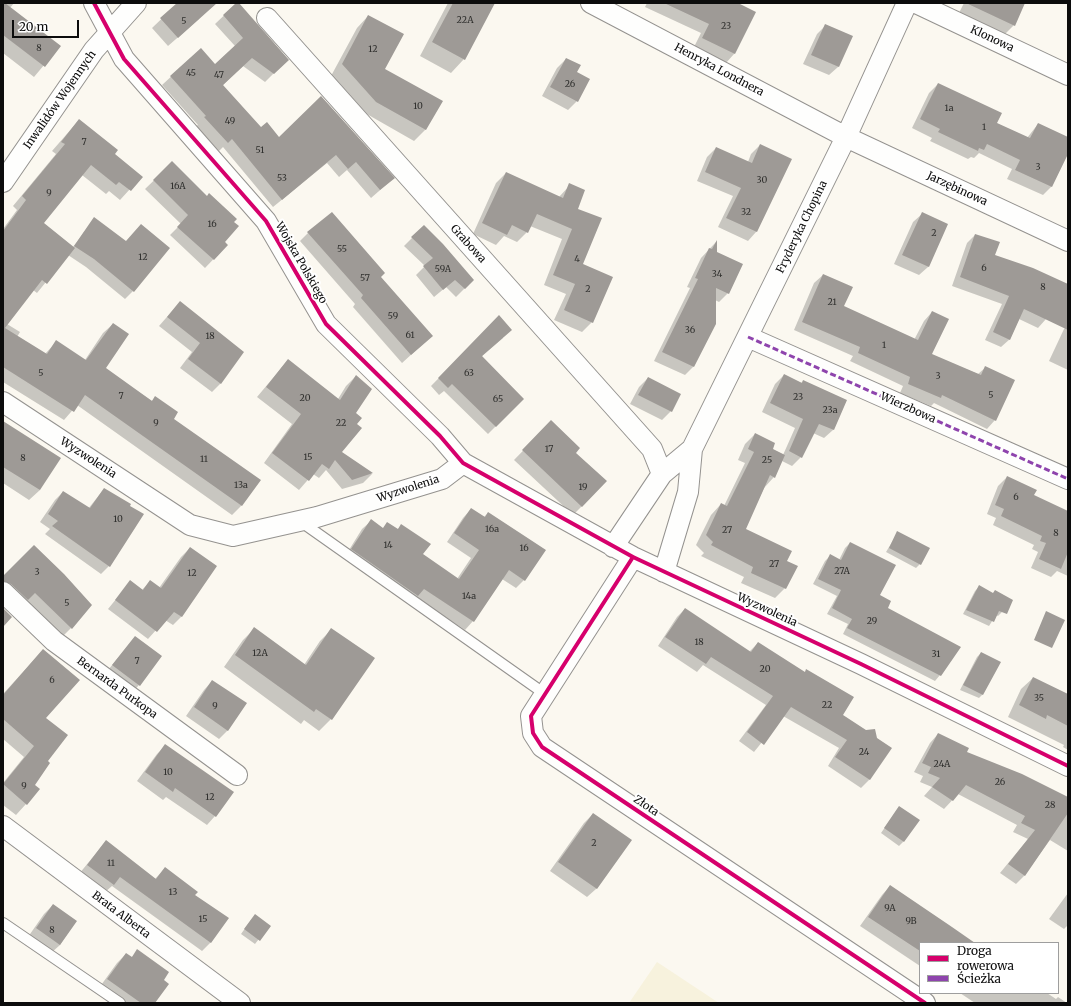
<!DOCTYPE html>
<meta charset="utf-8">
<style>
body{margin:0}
#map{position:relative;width:1071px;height:1006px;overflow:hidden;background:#fbf8f0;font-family:Merriweather,serif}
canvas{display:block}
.frame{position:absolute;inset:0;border:4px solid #0c0c0c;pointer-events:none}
.legend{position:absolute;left:919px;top:942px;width:140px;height:52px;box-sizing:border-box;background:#fff;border:1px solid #9e9e9e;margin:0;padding:5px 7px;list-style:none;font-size:12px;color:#0c0c0c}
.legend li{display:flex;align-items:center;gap:8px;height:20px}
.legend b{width:20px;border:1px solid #9e9e9e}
.scale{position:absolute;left:12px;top:20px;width:67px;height:18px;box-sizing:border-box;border:2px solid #0c0c0c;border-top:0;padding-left:5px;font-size:12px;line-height:14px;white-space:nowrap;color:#0c0c0c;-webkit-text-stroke:3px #fff;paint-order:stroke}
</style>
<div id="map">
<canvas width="1071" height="1006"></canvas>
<div class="frame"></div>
<ul class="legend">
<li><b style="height:5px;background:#d6006c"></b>Droga rowerowa</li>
<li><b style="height:5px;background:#8e44ad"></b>Ścieżka</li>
</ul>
<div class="scale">20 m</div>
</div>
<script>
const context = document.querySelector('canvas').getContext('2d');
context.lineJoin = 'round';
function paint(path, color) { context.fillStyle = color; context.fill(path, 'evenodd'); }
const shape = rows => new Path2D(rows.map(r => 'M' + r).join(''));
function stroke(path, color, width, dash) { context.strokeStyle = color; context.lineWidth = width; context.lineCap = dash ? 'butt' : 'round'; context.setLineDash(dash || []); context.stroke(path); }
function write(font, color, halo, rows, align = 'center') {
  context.font = font + ' Merriweather,serif'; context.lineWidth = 4; context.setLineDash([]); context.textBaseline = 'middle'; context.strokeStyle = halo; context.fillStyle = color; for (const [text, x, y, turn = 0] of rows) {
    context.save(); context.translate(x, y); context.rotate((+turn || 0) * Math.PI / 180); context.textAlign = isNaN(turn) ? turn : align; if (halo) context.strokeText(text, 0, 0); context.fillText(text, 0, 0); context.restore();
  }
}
paint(shape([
 [657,962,719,1003,629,1003]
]), '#f7f2dd');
paint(shape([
 [3,3,14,3,10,8,60,46,34,77,3,53],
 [178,3,201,3,199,19,168,46,152,28],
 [237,3,279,68,265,82,243,66,222,86,261,128,279,139,321,98,394,178,371,198,347,170,339,177,327,163,273,207,223,147,219,151,196,126,198,125,162,85,201,49,215,65,235,46,215,24],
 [448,3,494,3,464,59,451,73,420,56],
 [647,3,735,3,755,13,734,54,726,63,694,47,701,33,645,7],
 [964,3,1024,3,1014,25,1005,34,959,13],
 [368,16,384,69,426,129,414,141,365,113,331,76,357,28],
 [826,25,851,37,838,67,829,75,803,64,817,34],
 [566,59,576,72,577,101,568,110,542,96,557,68],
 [938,84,996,123,1027,138,1038,124,1068,138,1068,151,1051,187,1043,195,1007,179,1012,169,979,153,974,158,971,157,968,159,930,141,932,138,912,128,929,93],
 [79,120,113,154,141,177,120,200,109,191,106,194,82,175,43,223,73,247,94,219,133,291,125,299,86,267,68,255,37,293,33,290,7,324,20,332,17,337,45,354,56,342,85,360,103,333,113,324,104,369,152,401,155,397,173,419,259,480,241,506,232,515,77,405,64,420,3,382,3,229,17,210,13,206,56,154,52,151],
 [760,145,790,159,756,232,748,241,718,227,733,196,697,181,707,157,716,148,748,162,751,154],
 [172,163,227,245,205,268,170,235,181,224,145,189],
 [506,173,559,197,570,185,576,209,582,264,592,322,582,332,554,320,566,294,544,285,562,239,530,226,527,232,517,242,504,236,496,245,473,234,496,183],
 [922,214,947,225,928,267,919,275,894,264,913,222],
 [424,226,473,280,456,297,446,287,434,297,416,275,425,266,404,246],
 [308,233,379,277,423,344,402,363,353,307,355,304,300,241],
 [975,235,1046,319,1038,328,1019,319,1010,339,1001,347,985,340,1002,304,952,286,967,243],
 [716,242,716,252,728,293,719,302,715,300,693,367,685,375,654,361,690,288,687,287,701,258],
 [823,275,843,307,914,340,924,321,932,312,931,355,978,374,986,367,995,420,987,429,934,403,931,406,900,393,903,386,850,361,853,356,794,330,814,283],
 [180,302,243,352,220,384,212,392,180,368,192,352,159,326],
 [499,317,503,338,481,357,523,399,488,434,444,391,439,395,431,386],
 [1068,325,1068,370,1049,361,1064,329],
 [288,360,338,399,346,386,356,376,354,413,356,424,341,452,372,474,363,483,342,489,326,470,319,478,313,474,299,490,264,463,292,424,257,397],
 [784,375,801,383,803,381,846,401,833,430,824,438,813,433,801,457,792,466,782,461,774,477,764,488,744,530,786,562,785,588,775,598,741,583,744,577,701,556,704,553,696,545,711,515,721,504,724,506,745,463,738,460,745,444,755,434,772,450,783,455,795,428,762,412,775,384],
 [648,378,671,411,662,420,630,404,639,387],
 [3,421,40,490,29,500,3,483],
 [551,422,574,453,582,506,573,515,514,460],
 [1007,477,1033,496,1068,512,1068,576,1057,571,1051,577,1031,568,1038,552,1032,549,1034,545,993,525,996,518,987,514,998,486],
 [104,489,109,566,101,574,45,534,50,529,40,522,55,500,63,492,88,509],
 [471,509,484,517,488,513,524,580,516,588,502,579,473,621,465,630,416,597,409,604,344,558,362,529,371,521,382,529,397,530,401,526,422,555,457,579,471,558,447,542,463,518],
 [898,532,920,564,916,568,886,552],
 [850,543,886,608,940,675,935,681,843,634,848,624,827,614,837,596,813,584,825,561,830,556,839,560,845,548],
 [34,546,71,628,62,637,3,593,3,578],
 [190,548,216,566,181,617,173,625,165,620,148,639,108,609,130,582,142,590,150,581,159,588,181,557],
 [979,587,1002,612,998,616,996,615,989,626,963,614,975,591],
 [685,609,749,652,758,643,804,673,806,671,842,715,891,748,869,780,861,788,828,766,839,748,783,716,754,752,739,741,766,705,703,665,697,672,658,646,677,617],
 [254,629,304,665,320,641,332,629,331,719,319,731,304,720,301,724,224,667,243,640],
 [135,637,139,685,131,694,104,675],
 [43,650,46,761,33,785,26,804,16,815,3,805,3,783,24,757,3,739,3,694],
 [981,653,983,694,979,698,960,690,977,657],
 [1033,678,1068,695,1068,750,1063,747,1064,745,1008,717,1021,689],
 [212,681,228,730,219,739,186,716,204,690],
 [938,734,966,753,1068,798,1068,851,1050,840,1024,876,1016,884,1000,873,1028,839,1013,832,1017,825,958,794,944,809,924,796,932,787,920,782,923,776,914,772,930,743],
 [165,746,215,816,207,825,166,797,163,800,137,781,157,754],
 [899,807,903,842,899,846,881,833],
 [593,814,630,840,596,889,587,897,550,871,584,823],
 [106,841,155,879,165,868,194,896,211,942,202,951,112,886,104,893,79,874],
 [890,886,974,943,920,943,920,966,860,926,882,895],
 [1068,893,1068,925,1064,929,1049,919],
 [53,905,76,921,60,945,51,953,28,937,44,914],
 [251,920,269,926,255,944,241,934],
 [138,951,162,980,154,1003,120,1003,99,988,117,963,126,954,131,958],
 [960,993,1047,993,1056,999,1058,997,1067,1003,975,1003]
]), '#0003');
paint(shape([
 [3,3,5,3,61,46,45,67,3,35],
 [177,3,217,3,178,38,160,18],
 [236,3,239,3,289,60,274,74,252,58,223,85,261,127,267,122,279,137,321,96,395,178,380,190,356,162,348,169,336,155,282,200,232,139,228,143,204,117,206,116,170,76,201,48,215,64,243,38,223,15],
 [453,3,495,3,465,60,432,42],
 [664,3,738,3,756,12,735,54,702,38,709,24],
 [966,3,1025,3,1015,26],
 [368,15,404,34,385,69,443,101,426,130,376,102,342,64],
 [825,24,853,36,839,67,811,55],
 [566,58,581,65,577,72,590,79,578,102,550,87],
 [938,83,1002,113,997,123,1030,138,1038,123,1068,137,1068,154,1052,187,1015,170,1020,160,987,144,984,150,979,148,978,151,938,132,940,129,920,119],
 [79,119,118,150,115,154,143,177,131,191,119,182,116,185,91,165,44,223,75,248,47,284,42,280,5,328,47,354,56,340,86,360,113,323,129,334,106,368,152,401,155,396,178,412,174,419,261,480,242,506,85,395,74,412,3,367,3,231,26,200,22,196,65,144,61,142],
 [760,144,792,159,757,232,726,218,741,188,705,172,716,147,752,163],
 [172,161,207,196,209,193,237,219,234,222,239,226,225,242,228,245,214,260,177,227,188,215,153,180],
 [506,172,563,198,569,183,585,190,578,209,602,218,583,264,613,277,593,323,564,310,575,284,553,275,572,229,537,214,528,233,512,225,507,235,482,223],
 [332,212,385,273,381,277,433,336,411,355,361,298,363,295,307,232],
 [922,212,948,224,929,267,902,255],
 [94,217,126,241,141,224,170,248,134,292,94,259,74,246],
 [424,225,443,244,474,280,465,289,455,280,443,290,423,266,433,258,411,237],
 [975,234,1000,242,995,255,1033,268,1068,284,1068,330,1024,309,1010,340,993,332,1009,296,960,277],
 [717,240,717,252,743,264,729,294,716,288,716,324,694,367,662,352,698,279,695,278,709,248,712,249],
 [823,274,853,287,844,306,918,340,932,311,949,319,932,354,981,375,985,366,1015,380,996,421,942,395,941,398,908,384,910,377,858,353,860,347,802,322],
 [180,301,244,352,221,384,188,359,200,343,167,317],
 [499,315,512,330,482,356,524,399,496,427,452,384,448,388,438,378],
 [288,359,340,400,356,375,372,389,356,413,362,418,357,424,362,428,342,452,373,473,352,480,335,460,329,469,322,464,309,481,272,453,301,414,266,387],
 [784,374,802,383,803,380,847,400,834,430,819,424,802,458,789,451,803,419,770,403],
 [648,377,681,394,672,412,638,395],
 [551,420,580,448,576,453,607,481,582,507,522,450],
 [3,421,61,458,40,490,3,467],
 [755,433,775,443,773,449,785,455,775,478,770,475,746,529,792,551,787,561,798,566,786,589,751,573,753,567,711,545,713,542,706,535,721,503,727,506,754,452,748,449],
 [1007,476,1037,490,1034,495,1068,511,1068,552,1061,569,1039,559,1046,543,1040,541,1042,536,1001,516,1004,509,995,505],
 [104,488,131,504,130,506,144,514,110,567,52,526,58,521,48,514,63,491,90,508],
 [471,508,485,517,488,512,546,550,525,581,509,570,474,622,424,589,418,596,351,549,371,519,383,528,387,522,398,529,401,524,431,544,423,554,459,579,479,550,454,533],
 [897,531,930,548,921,565,889,548],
 [850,542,896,565,880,595,891,601,888,608,961,647,941,676,847,628,852,619,832,608,841,590,818,579,830,554,841,560],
 [34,545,64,574,92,605,72,629,35,593,28,600,11,584,3,581,3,576],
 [190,547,217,566,182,617,174,612,157,632,115,600,130,580,143,590,150,580,161,588],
 [979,585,993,593,995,590,1013,600,1007,614,999,611,994,622,966,610],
 [3,608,12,617,3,627],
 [685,608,751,652,758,642,805,672,806,669,854,697,843,715,866,730,875,729,877,738,892,748,870,780,835,757,847,740,791,707,764,745,747,732,773,696,711,657,706,664,665,637],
 [1046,611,1065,620,1052,648,1034,640],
 [254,627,306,665,331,628,375,658,332,720,316,709,314,712,235,655],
 [135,636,162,656,140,686,112,665],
 [43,649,80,680,46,718,68,735,48,761,50,763,35,785,40,789,27,805,3,784,34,746,3,719,3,695],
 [981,652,1001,662,983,695,963,685],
 [1033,677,1068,694,1068,726,1047,715,1046,719,1019,705],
 [212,680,247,703,228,731,194,707],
 [938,733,969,748,967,752,1022,774,1068,797,1068,813,1025,876,1008,864,1035,830,1021,823,1025,816,966,785,953,801,932,787,940,778,928,773,931,767,922,763],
 [165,744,234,792,216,817,175,788,173,792,145,772],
 [899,806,920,820,904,842,884,828],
 [593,813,632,840,597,889,558,862],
 [106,840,156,879,165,867,198,892,195,895,229,918,211,943,120,877,114,885,87,865],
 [890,885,952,927,975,943,920,943,920,951,868,917],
 [53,904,77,921,60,945,36,928],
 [255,914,271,926,260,941,244,929],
 [137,949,169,972,164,980,169,984,155,1003,141,1003,107,979,126,953,132,957]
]), '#9e9a96');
const lane = shape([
 [300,521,545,694],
 [3,923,120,1003]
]);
const street = shape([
 [94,3,124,59,266,221,326,324,440,436,463,463,633,557,861,664,1068,766],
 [591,3,846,137,1068,241],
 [916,3,1068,75],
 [267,18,652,449,662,474],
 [3,182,94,50,136,3],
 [748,337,1068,479],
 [3,402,190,525,233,536,317,517,442,479,463,463],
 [613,547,662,474,692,449],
 [633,557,531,716,533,733,542,747,925,1003],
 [664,572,688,492,692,449,846,137,907,3],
 [3,592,54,641,237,775],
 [3,826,240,1003]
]);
stroke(lane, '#94928f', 12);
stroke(street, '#94928f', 22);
stroke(lane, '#fefefd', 10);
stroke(street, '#fefefd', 20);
stroke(shape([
 [748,337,1068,479]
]), '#8e44ad', 3, [6, 3]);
stroke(shape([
 [94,3,124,59,266,221,326,324,440,436,463,463,633,557,861,664,1068,766],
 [633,557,531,716,533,733,542,747,925,1003]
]), '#d6006c', 4);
write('9px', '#30302e', null, [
 ["22A",465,20],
 ["5",184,21],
 ["23",726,26],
 ["8",39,48],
 ["12",373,49],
 ["45",191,73],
 ["47",219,75],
 ["26",570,84],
 ["10",418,106],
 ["1a",949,108],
 ["49",230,121],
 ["1",984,127],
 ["7",84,142],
 ["51",260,150],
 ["3",1038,167],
 ["53",282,178],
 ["30",762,180],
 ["16A",178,186],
 ["9",49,193],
 ["32",746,212],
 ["16",212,224],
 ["2",934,233],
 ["55",342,249],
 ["12",143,257],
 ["4",577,259],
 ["6",984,268],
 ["59A",443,269],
 ["34",717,274],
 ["57",365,278],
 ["8",1043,287],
 ["2",588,289],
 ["21",832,302],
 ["59",393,316],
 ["36",690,330],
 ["61",410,335],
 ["18",210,336],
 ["1",884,345],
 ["5",41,373],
 ["63",469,373],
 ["3",938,376],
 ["5",991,395],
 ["7",121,396],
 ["23",798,397],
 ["20",305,398],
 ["65",498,399],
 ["23a",830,410],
 ["9",156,423],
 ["22",341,423],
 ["17",549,449],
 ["15",308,457],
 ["8",23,458],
 ["11",204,459],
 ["25",767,460],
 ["13a",241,485],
 ["19",583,487],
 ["6",1016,497],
 ["10",118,519],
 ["16a",492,529],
 ["27",727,530],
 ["8",1056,533],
 ["14",388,545],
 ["16",524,548],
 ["27",774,564],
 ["27A",842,571],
 ["3",37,572],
 ["12",192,573],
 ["14a",469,596],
 ["5",67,603],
 ["29",872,621],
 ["18",699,642],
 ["12A",260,653],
 ["31",936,654],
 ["7",137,661],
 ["20",765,669],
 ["6",52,680],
 ["35",1039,698],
 ["22",827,705],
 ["9",215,706],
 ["24",864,752],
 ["24A",942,764],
 ["10",168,772],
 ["26",1000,782],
 ["9",24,786],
 ["12",210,797],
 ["28",1050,805],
 ["2",594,843],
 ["11",111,863],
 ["13",173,892],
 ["9A",890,908],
 ["15",203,919],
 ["9B",911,921],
 ["8",52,930]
]);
write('11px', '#0c0c0c', '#fff', [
 ["Klonowa",992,39,25],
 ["Henryka Londnera",719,70,28],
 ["Inwalidów Wojennych",60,100,-55],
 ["Jarzębinowa",957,189,25],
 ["Fryderyka Chopina",802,227,-64],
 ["Grabowa",468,244,48],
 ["Wojska Polskiego",301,263,60],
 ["Wierzbowa",908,408,24],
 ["Wyzwolenia",88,458,33],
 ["Wyzwolenia",408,489,-18],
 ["Wyzwolenia",767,610,25],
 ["Bernarda Purkopa",117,688,36],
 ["Złota",646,806,34],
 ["Brata Alberta",121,915,37]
]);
</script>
